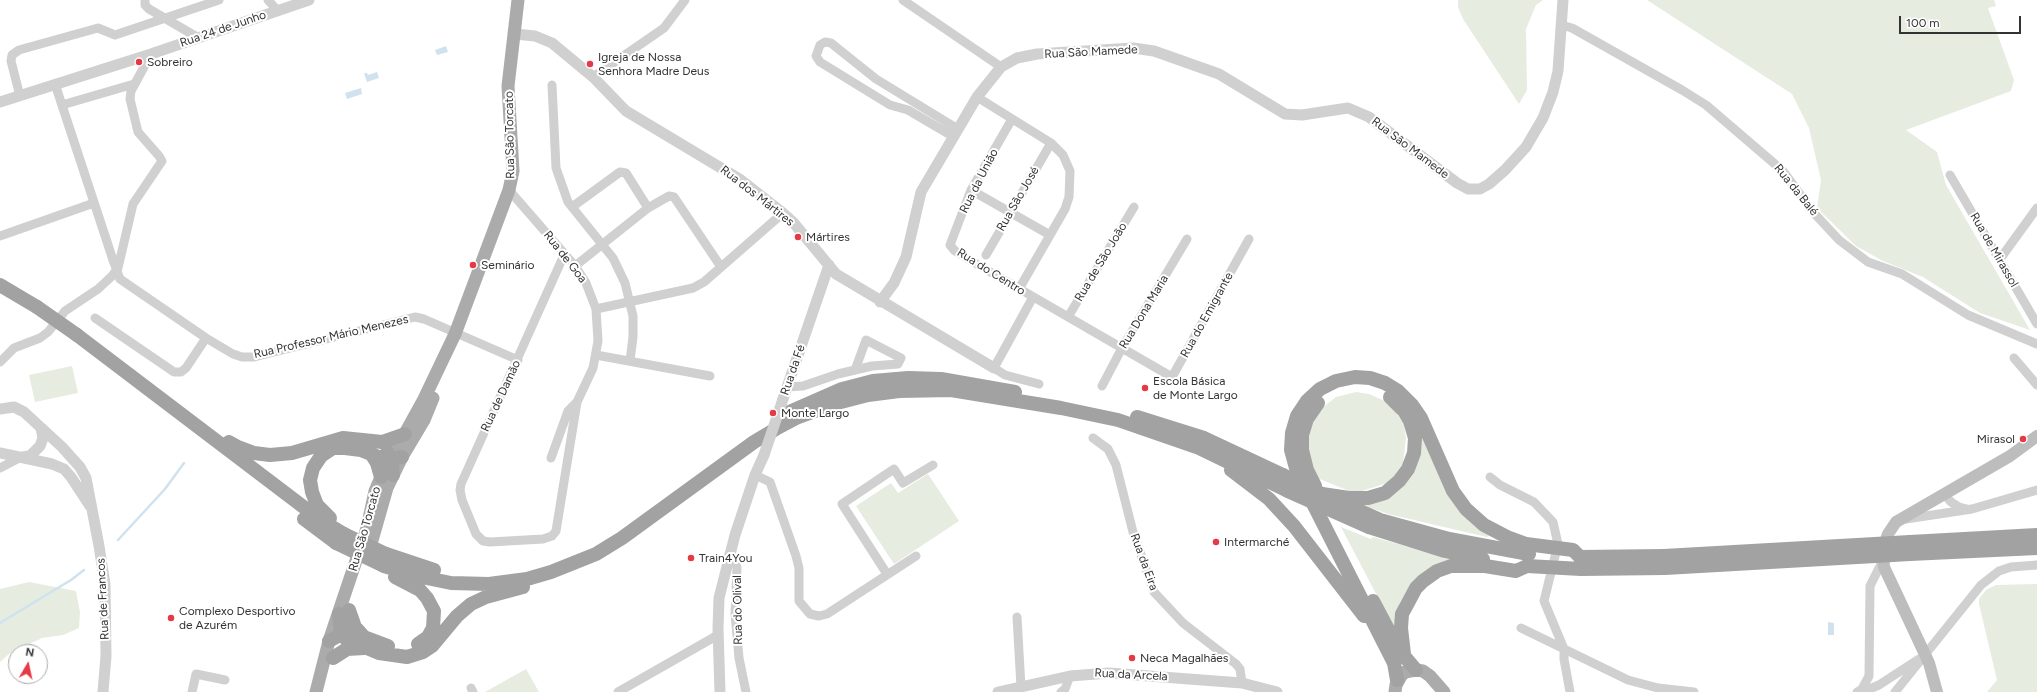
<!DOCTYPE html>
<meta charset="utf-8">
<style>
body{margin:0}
#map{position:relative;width:2037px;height:692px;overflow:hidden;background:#fff;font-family:Figtree,sans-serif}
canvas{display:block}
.north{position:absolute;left:8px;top:644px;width:40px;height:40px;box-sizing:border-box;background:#fff;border:1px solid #adadad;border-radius:50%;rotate:9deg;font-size:11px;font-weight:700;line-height:16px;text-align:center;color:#333}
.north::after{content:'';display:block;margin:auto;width:14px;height:18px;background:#e63946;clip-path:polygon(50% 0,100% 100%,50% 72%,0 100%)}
.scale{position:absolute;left:1899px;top:16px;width:122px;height:18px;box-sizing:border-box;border:2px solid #333;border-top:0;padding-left:5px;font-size:12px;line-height:14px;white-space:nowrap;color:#333;-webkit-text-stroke:3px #fff;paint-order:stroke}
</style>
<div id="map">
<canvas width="2037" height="692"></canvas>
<div class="north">N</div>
<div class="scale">100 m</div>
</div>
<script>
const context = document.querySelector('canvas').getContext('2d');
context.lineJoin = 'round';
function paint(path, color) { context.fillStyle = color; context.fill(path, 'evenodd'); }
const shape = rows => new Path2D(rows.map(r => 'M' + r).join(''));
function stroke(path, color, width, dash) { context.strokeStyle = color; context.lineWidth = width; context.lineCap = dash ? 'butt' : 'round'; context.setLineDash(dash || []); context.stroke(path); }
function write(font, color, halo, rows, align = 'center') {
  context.font = font + ' Figtree,sans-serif'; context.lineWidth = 4; context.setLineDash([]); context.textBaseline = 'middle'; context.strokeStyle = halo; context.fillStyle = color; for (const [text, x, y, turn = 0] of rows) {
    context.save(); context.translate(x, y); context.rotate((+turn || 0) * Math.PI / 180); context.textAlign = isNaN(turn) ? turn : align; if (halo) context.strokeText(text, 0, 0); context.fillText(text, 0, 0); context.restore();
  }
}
paint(shape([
 [1458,0,1543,0,1536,5,1526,29,1527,90,1519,104,1463,19,1458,7],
 [1647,0,1994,0,1996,6,1988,8,2014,80,2011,91,1906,130,1937,152,1946,185,2030,330,1980,313,1923,277,1883,261,1856,246,1817,208,1821,180,1809,128,1792,94],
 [72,366,78,393,35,402,29,375],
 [1356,392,1369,394,1389,403,1404,424,1406,438,1403,463,1390,482,1362,491,1349,491,1315,477,1307,450,1308,436,1317,412,1336,397],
 [1401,398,1432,456,1491,533,1487,537,1388,514,1354,502,1364,503,1415,464],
 [928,474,959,521,894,564,856,506,891,483,898,493],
 [1341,527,1371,539,1373,537,1455,560,1406,593,1400,602,1395,630],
 [29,582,76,591,80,612,79,628,63,635,42,638,9,654,0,662,0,589],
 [2037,584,2037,692,1987,692,1997,680,1979,604,1979,599,1986,590,1996,585],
 [526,669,539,692,485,692]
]), '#e6ecdf');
paint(shape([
 [446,46,448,52,437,55,435,50],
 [377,72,379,78,367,82,364,73,367,73,368,75],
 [361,88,362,94,347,99,345,93],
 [1828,622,1834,623,1834,635,1828,635]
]), '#cfe2ee');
stroke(shape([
 [118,540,165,489,184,463],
 [0,623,71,580,84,570]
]), '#cfe2ee', 2.5);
stroke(shape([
 [145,0,145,5,149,9,197,37],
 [268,0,277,10],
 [903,0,1001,67],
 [1561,25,1572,28,1682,90,1706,105,1783,171,1813,212,1839,240,1868,262,1902,274,1968,315,2037,344],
 [593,77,664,28,685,0],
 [55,84,113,260],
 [552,85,556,168,568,202,613,258,625,283,633,316,633,337,630,361],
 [20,96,11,61,12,55,19,50,98,28,115,35,219,0],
 [977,97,1051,143,1063,155,1070,171,1069,197,1065,209,1019,289],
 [62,105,134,84],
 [1012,119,971,190,950,245,955,251,980,266,1172,377,1249,239],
 [954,137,908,110,890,105,820,62,816,56,820,45,825,42,831,43,876,79,958,129],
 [1950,175,2037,324],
 [509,190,575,266,586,283,596,309,598,341,593,368,577,402,556,531,552,536,543,539,490,542,483,541,476,534,462,500,460,490,461,484,564,255],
 [971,190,1050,235],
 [572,207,620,172,626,173,648,208],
 [0,236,94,203],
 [986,255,1051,143],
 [2000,259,2037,208],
 [575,266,648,208,669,196,674,197,721,267],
 [120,279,206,338,233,354,242,357,254,357,415,317,424,319,518,360],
 [1033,297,994,368,1005,375,1039,384],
 [596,309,693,288,704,282,783,213],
 [1068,317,1134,207],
 [95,318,174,372,181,372,186,368,206,338],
 [596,355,710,376],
 [2014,358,2037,385],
 [0,362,14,348,40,338,48,332,65,311,98,289,112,276,118,268,133,204,162,161,159,156,138,132,130,99,131,91,151,54],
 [1102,386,1122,348,1187,239],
 [787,387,803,386,838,374,872,366,898,364,901,358,866,340,855,370],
 [1093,438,1108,449,1116,465,1133,532,1154,592,1183,623,1236,664,1240,669,1242,683],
 [551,458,568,411,577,402],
 [0,468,21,457],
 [755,475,770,482,796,556,799,568,799,601,810,614,819,616,827,614,916,556],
 [1490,477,1500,485,1534,502,1553,522,1558,544,1544,601,1564,649,1564,659,1570,692],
 [1944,494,1951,502,1959,507,1967,509],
 [1906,519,1972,509,2037,490],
 [729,554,737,567,735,614,739,658,746,692],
 [887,574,842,504,894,469,903,483,933,465],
 [1017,617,1021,687],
 [1521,628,1628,680,1658,688,1694,692],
 [471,688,473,692],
 [1862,689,1872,688,1879,685,1919,659],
 [192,692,196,674,225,680],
 [618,692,718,635],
 [1061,692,1065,689,1070,676],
 [1857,692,1862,689,1869,676,1870,586,1883,560],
 [1895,692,1981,585,1999,571,2011,567,2037,565]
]), '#d0d0d0', 9);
stroke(shape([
 [515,34,535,36,552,43,593,77,626,111,741,180,783,213,793,222,836,274,994,368],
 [0,102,151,54,309,0],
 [880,302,894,283,906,257,921,192,977,97,1001,67,1017,58,1037,54,1133,48,1154,51,1219,74,1285,114,1302,115,1348,108,1369,117,1457,183,1468,189,1480,189,1489,184,1505,170,1526,147,1543,118,1553,92,1558,71,1563,0],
 [783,399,829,265],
 [0,409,14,407,24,412,62,447,80,467,86,478,99,546,105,584,106,656,103,692],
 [0,453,52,464,64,469,71,477,90,506],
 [22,457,30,456,40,446,43,438,41,428],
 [720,692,718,629,719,598,735,535,755,475,764,455],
 [998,692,1070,676,1109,673,1242,683,1277,692]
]), '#d0d0d0', 11);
stroke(shape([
 [1937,692,1929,663,1884,567,1883,549,1888,534,1896,522,2010,456,2037,436]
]), '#bdbdbd', 12);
stroke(shape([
 [369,551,387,488,402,457,424,420,433,398],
 [316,692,329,641,367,528,375,491,381,477,423,401,455,334,509,190,513,171,508,86,518,0],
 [1395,692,1396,685,1401,676,1405,672,1416,670,1423,671,1430,676,1444,692]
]), '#ababab', 13);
stroke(shape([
 [0,285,37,307],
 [77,335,322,521,344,534],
 [785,414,842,389,873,381,908,378,941,379,1015,392],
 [1137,417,1204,438,1283,475],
 [229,442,238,447,254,453,270,455,292,453,343,438,382,442,405,434],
 [387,452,391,459,393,475],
 [372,455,377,463,381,477],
 [1231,470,1269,499,1294,526,1364,616],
 [1315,486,1307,470,1302,450,1302,435,1307,419,1318,403],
 [1322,494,1349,498,1368,498,1385,493,1399,481,1408,469,1414,453,1415,438,1410,421,1404,411,1390,397],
 [1333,499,1380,520,1449,539,1529,554],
 [330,518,317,505,312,492,310,480,313,468,321,456,333,448,345,448,361,450,386,460,402,457],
 [304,519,336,543],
 [1369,527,1445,551,1483,559],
 [1910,542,2037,535],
 [386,554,434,570],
 [1910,554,2037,548],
 [1580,557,1664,556],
 [384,566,417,576,451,583,489,584,527,579,551,572,596,554,622,538,754,442,779,427,796,418,837,403,868,395,899,391,951,390,1061,408,1118,420,1199,448,1288,491],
 [395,577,420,590,427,598,434,611,433,628,428,637,418,644],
 [1373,601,1399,650,1416,670],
 [349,610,355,627,364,637],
 [339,614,341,633,346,639,379,653,407,657,423,652,432,646,457,616,471,604,486,597,523,587],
 [329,641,345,632,364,637,388,646],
 [1404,654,1401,628,1402,614,1416,588,1423,581,1437,571,1451,566,1485,566,1516,571,1527,566],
 [333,658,347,649,364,648],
 [1397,680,1394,663,1297,472,1291,450,1292,433,1297,416,1307,401,1320,389,1336,381,1355,377,1370,378,1385,383,1398,391,1412,405,1421,418,1453,491,1466,509,1484,525,1507,537,1526,544]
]), '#a2a2a2', 14);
stroke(shape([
 [113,260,120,279]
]), '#d0d0d0', 9);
stroke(shape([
 [764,455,783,399]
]), '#d0d0d0', 11);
stroke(shape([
 [37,307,77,335],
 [1283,475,1322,494],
 [1288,491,1369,527],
 [344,534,386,554],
 [336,543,384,566],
 [1526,544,1573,550,1580,557],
 [1664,556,1910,542],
 [1527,566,1581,569,1665,568,1910,554]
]), '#a2a2a2', 14);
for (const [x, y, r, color] of [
 [139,62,4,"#e63946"],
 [590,64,4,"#e63946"],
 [798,237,4,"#e63946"],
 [473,265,4,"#e63946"],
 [1145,388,4,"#e63946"],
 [773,413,4,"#e63946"],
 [2023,439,4,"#e63946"],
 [1216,542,4,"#e63946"],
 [691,558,4,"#e63946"],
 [171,618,4,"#e63946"],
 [1132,658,4,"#e63946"]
]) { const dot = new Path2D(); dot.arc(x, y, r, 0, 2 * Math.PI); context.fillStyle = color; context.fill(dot); stroke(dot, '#fff', 1.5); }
write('12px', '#333', '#fff', [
 ["Rua 24 de Junho",223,29,-19],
 ["Rua São Mamede",1091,52,-3],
 ["Rua São Torcato",510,135,-91],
 ["Rua São Mamede",1410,148,37],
 ["Rua da União",979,181,-63],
 ["Rua da Balé",1796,190,51],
 ["Rua dos Mártires",757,196,38],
 ["Rua São José",1018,199,-60],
 ["Rua de Mirassol",1994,250,60],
 ["Rua de Goa",565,257,52],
 ["Rua de São João",1101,262,-59],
 ["Rua do Centro",991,272,32],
 ["Rua Dona Maria",1144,312,-59],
 ["Rua do Emigrante",1207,315,-61],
 ["Rua Professor Mário Menezes",331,337,-13],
 ["Rua da Fé",793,370,-71],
 ["Rua de Damão",501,396,-65],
 ["Rua São Torcato",365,529,-74],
 ["Rua da Eira",1144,562,70],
 ["Rua de Francos",103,599,-93],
 ["Rua do Olival",738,610,-91],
 ["Rua da Arcela",1131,675,3]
]);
write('12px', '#333', '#fff', [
 ["Igreja de Nossa",598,57],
 ["Senhora Madre Deus",598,71],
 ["Sobreiro",147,62],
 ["Mártires",806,237],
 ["Seminário",481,265],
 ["Escola Básica",1153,381],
 ["de Monte Largo",1153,395],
 ["Monte Largo",781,413],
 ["Mirasol",2015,439,"right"],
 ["Intermarché",1224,542],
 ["Train4You",699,558],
 ["Complexo Desportivo",179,611],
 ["de Azurém",179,625],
 ["Neca Magalhães",1140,658]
], 'left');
</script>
